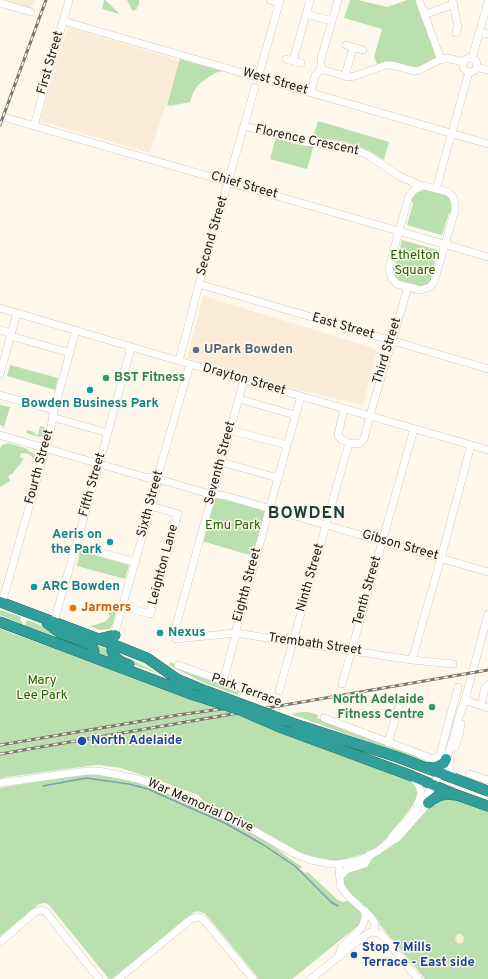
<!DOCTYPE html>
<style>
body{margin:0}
canvas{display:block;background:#fef7eb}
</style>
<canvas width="488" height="979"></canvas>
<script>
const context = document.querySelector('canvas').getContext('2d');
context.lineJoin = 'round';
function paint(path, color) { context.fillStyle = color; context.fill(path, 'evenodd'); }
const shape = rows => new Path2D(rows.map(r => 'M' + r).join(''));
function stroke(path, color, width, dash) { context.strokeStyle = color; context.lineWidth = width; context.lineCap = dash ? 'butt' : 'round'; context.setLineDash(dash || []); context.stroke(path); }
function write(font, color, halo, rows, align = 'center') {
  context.font = font + ' Overpass,sans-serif'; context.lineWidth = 3; context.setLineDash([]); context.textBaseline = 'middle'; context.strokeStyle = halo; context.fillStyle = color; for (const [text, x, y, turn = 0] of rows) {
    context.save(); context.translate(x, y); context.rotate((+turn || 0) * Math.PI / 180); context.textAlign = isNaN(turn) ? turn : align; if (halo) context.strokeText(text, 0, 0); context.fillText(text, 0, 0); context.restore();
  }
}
paint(shape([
 [0,0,35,0,31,11],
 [68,27,180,61,150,153,40,121],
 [203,296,377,349,363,405,282,386,187,358]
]), '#faecd7');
paint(shape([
 [104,0,105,0,120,14,102,9],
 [127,0,139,0,139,4,136,10,133,11,132,10],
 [350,0,358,0,387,7,408,0,417,0,436,58,419,68,389,63,378,66,374,57,382,29,344,18],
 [180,59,222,71,215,73,206,79,198,85,193,93,190,102,170,106,167,105],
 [318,121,389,142,384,160,371,152,358,146,347,142,336,140,313,138],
 [276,137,314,145,307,169,270,159],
 [426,189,445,194,449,197,452,200,452,212,449,213,442,235,407,225,413,203,411,201,412,196,417,191],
 [402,240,438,250,431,275,433,277,431,282,428,285,423,287,417,287,400,282,395,278,393,274,392,269,393,265,396,264],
 [10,365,58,378,55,390,7,376],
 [0,405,10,407,4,427,0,425],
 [40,426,47,428,44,435,40,437,26,433,27,430,35,432,34,434,38,435],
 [8,443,25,448,35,455,34,459,29,454,21,453,20,457,24,459,12,474,8,476,10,481,0,487,0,449,2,445],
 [218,498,266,511,253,556,202,541,214,499],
 [80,551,129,565,125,579,77,566],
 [0,610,21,617,20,621,23,622,22,624,0,615],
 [111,611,116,612,112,626,110,629,100,630,89,626,95,625,106,621,110,616,108,613],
 [27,620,35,623,60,635,85,645,88,649,25,625],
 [0,629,243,717,409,780,415,784,418,790,415,802,390,835,378,846,367,853,341,860,331,861,317,858,299,852,275,838,203,800,198,795,179,788,174,786,173,786,169,784,121,768,99,765,88,766,7,777,0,779],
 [95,644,109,650,112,659,97,653],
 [116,652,156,672,156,673,120,659],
 [170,662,220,684,240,692,237,695,202,682,169,665],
 [302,712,308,712,318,715,317,718,418,756,418,758,428,762,428,763,426,763,291,714],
 [86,774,98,774,139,782,168,793,252,832,275,847,286,856,302,867,300,869,305,873,308,872,338,900,343,902,350,900,361,912,362,916,359,925,292,979,259,979,208,917,204,913,197,911,193,913,112,979,109,979,49,905,45,903,39,904,0,936,0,788,55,778],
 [448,797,488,808,488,979,425,979,375,919,348,892,345,887,344,883,344,877,346,874,350,871,369,864,374,857,391,847,433,802]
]), '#b9e0ae');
paint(shape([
 [460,933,464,937,463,943,458,944,455,940,456,935]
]), '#f8eec9');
stroke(shape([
 [43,786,86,778,129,784,148,789,186,806,225,823,262,844,295,866,331,902,338,906]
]), '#7f9cb2', 1.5);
const minor = shape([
 [270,0,279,3],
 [419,0,441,60],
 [452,0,458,27,456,33],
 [0,3,31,12],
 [306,14,332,21],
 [424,15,454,4],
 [63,21,488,144],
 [480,32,488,34],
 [346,45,363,50],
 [472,58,488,2],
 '463 65a7 7 0 1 1 14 0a7 7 0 1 1-14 0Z',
 [286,59,301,63],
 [293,61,310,0],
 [476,67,488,70],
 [321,69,348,77,355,76,386,65,391,65,415,71,420,70,439,60,447,58,463,62],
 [345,76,353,48],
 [258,78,280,0],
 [311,93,315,76,321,69,321,59,338,0],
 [0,116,488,257],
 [34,126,69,0],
 [244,126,302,142,338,145,354,149,368,155,399,176,422,186],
 [422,186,425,186,448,192,453,197,455,204,455,210,434,282,430,287,421,290,397,284,391,277,389,267,409,196,414,190,422,186],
 [436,189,469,72],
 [199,284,488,369],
 [0,308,179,361,488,450],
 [0,330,11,333],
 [11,336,70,353],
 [179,361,199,284,255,87],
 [0,374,17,313],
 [244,380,174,633,176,639,236,633,293,642,412,660,453,664],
 [0,395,54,410],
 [239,399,295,415],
 [344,409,338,435,341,439,349,443,355,444,360,443,364,439,370,415,408,287],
 [52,417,108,433],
 [230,430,287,445],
 [0,435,148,478,151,477,158,479,206,493,226,496,488,572],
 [221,462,278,478],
 [76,546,135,562],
 [2,603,50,433,54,410,76,330],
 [123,607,150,614,178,514,151,506],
 [54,622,100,461,131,347],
 [113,639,156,489,158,475,190,364],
 [412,660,441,558,471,445],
 [178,665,259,694],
 [223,681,235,638,236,630,268,514,301,396],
 [342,684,414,429],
 [279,691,349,443],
 [465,700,488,708],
 [481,705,485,688,488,685],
 [324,718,420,754,433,759,436,759,440,755,458,687],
 [388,743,401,699],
 [455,747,459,736,461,724],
 [450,760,449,766,450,771,454,777,457,779],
 [469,774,488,780],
 [412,776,419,786,421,792,420,798,417,804],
 [0,783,87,771,98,771,114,774,138,779,171,791,248,827,297,855,311,860,331,864,339,864,355,861,362,859,378,851,389,842,393,835,414,812,418,808,431,789,440,773,446,759,453,740,458,720,465,700,488,614],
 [392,841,396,839,402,833,431,800],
 [339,864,339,872,341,887,349,897,370,916,375,923,374,932],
 [340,877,346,870,365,864,369,855],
 [0,942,35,912,41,910,44,911,46,912,99,979],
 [339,955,342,947,362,927,365,918,365,911],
 [118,979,191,919,198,917,201,918,204,920,253,979],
 [311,979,364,936,371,932,379,933,384,937,418,979]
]);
const highway = shape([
 [0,602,112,644,147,658,177,679,206,691],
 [0,622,191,694],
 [47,623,60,633,88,643,93,648,94,652,93,657],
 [98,639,115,635],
 [112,644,112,651,115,657,121,662,129,665],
 [292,723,397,757,488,791],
 [277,726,412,776,457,795,488,806],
 [427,768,436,767,444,763,446,759],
 [428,803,433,799,439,796,447,794,455,795]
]);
stroke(minor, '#d2c8ba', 8);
stroke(highway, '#2a706b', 11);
stroke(minor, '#fff', 7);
stroke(highway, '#319f99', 10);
const rail = shape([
 [0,125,46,0],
 [0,745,178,715,243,706],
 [0,754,488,670]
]);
stroke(rail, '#7b766e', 3);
stroke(rail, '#fef7eb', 1.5, [4.5]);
const highwayBridge = shape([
 [206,691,292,723],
 [191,694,240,710,277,726]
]);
stroke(highwayBridge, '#2a706b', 11, []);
stroke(highwayBridge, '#319f99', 10);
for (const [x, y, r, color] of [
 [196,350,4,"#5c6f8a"],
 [106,378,4,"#2e9e5b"],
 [90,390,4,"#0f9aa8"],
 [110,542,4,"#0f9aa8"],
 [34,587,4,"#0f9aa8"],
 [73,608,4,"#e8710a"],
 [160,633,4,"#0f9aa8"],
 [432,707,4,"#2e9e5b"],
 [82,741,5,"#1a4fb4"],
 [354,955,4,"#1a4fb4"]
]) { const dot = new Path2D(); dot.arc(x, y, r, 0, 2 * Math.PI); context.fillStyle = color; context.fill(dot); stroke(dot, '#fef7eb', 1.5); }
write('13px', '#1e1a15', '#fef7eb', [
 ["First Street",51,63,-74],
 ["West Street",275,82,16],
 ["Florence Crescent",307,141,12],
 ["Chief Street",244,186,16],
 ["Second Street",213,236,-74],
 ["East Street",343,327,16],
 ["Third Street",388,351,-73],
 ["Drayton Street",244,380,16],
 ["Seventh Street",221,463,-75],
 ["Fourth Street",40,467,-75],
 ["Fifth Street",93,485,-74],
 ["Sixth Street",151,504,-75],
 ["Gibson Street",400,546,16],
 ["Leighton Lane",164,565,-75],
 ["Ninth Street",311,578,-74],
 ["Eighth Street",248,585,-75],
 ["Tenth Street",368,591,-74],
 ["Trembath Street",315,645,8],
 ["Park Terrace",246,691,20],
 ["War Memorial Drive",200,806,24]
]);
write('13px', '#1f6300', '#fef7eb', [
 ["Ethelton",415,256],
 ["Square",415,271],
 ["Emu Park",233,526],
 ["Mary",42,681],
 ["Lee Park",42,696]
]);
write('bold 13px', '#4e5e75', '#fef7eb', [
 ["UPark Bowden",204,350]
], 'left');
write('bold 13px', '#27864d', '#fef7eb', [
 ["BST Fitness",114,378],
 ["North Adelaide",424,700,"right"],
 ["Fitness Centre",424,715,"right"]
], 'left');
write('bold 13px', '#0d838f', '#fef7eb', [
 ["Bowden Business Park",90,404,"center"],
 ["Aeris on",102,535,"right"],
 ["the Park",102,550,"right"],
 ["ARC Bowden",42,587],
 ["Nexus",168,633]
], 'left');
write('bold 13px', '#c56008', '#fef7eb', [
 ["Jarmers",81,608]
], 'left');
write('bold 13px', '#164399', '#fef7eb', [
 ["North Adelaide",91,741],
 ["Stop 7 Mills",362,948],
 ["Terrace - East side",362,963]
], 'left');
context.letterSpacing = '1px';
write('bold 17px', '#1d3f42', '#fef7eb', [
 ["BOWDEN",307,515]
]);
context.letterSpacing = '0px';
</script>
